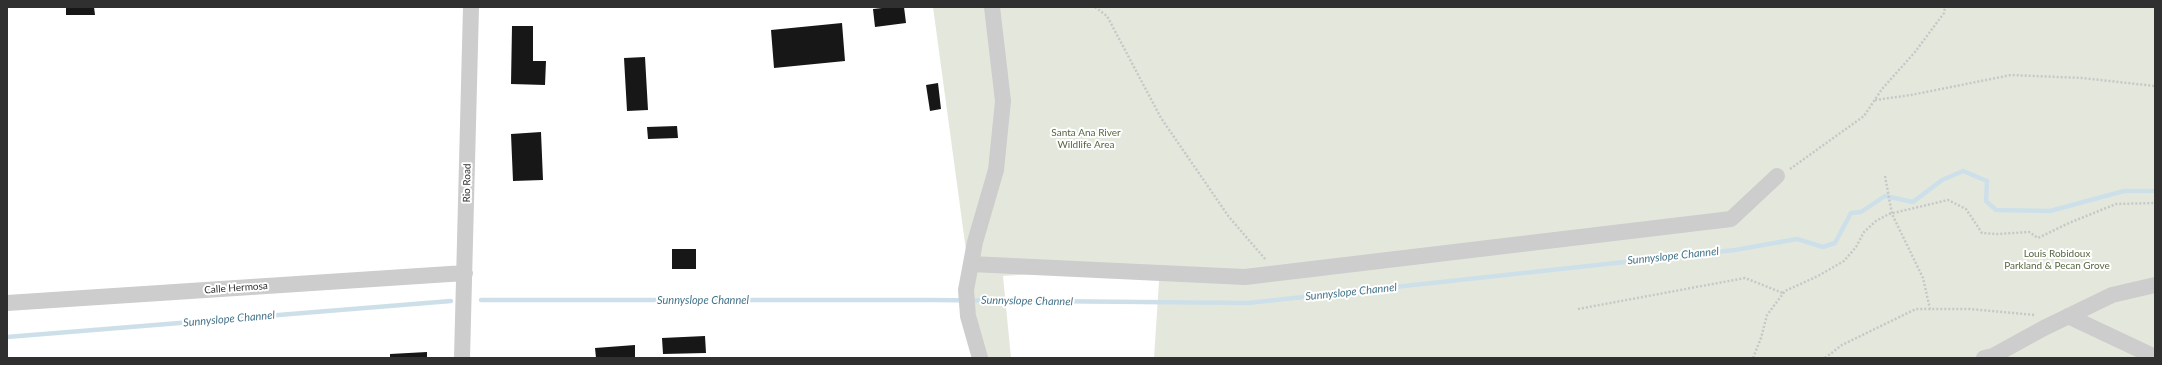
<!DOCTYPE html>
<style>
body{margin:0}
#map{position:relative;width:2162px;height:365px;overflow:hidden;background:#fff;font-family:Lato,sans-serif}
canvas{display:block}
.frame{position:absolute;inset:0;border:8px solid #303030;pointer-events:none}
</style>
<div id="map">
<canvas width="2162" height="365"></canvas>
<div class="frame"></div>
</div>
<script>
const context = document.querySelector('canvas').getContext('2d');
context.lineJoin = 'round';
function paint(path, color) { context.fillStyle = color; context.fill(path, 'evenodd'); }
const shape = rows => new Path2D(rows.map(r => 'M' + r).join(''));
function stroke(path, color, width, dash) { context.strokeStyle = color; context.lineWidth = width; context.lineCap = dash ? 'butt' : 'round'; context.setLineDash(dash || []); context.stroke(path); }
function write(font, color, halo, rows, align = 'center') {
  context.font = font + ' Lato,sans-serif'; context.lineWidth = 4; context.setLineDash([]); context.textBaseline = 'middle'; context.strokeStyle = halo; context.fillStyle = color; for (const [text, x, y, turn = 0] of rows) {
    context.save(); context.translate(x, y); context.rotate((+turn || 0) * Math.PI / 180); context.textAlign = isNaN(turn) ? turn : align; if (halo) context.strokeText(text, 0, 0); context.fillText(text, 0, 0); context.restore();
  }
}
paint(shape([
 [933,7,2155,7,2155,358,1154,358,1160,266,1003,276,1011,358,983,358,970,280]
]), '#e4e8dc');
stroke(shape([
 [481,300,931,300,1248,303,1735,250,1797,239,1823,247,1835,243,1851,213,1861,212,1885,196,1913,202,1942,180,1963,171,1987,181,1986,201,1996,210,2050,211,2124,191,2155,191],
 [7,337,451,301]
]), '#cde0e9', 4.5);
paint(shape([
 [66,7,94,7,95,15,66,15],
 [891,7,904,7,906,23,875,27,873,9],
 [842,23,845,61,774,68,771,30],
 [512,26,533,26,533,61,546,61,545,85,511,84],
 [645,57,648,110,627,111,624,58],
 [938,83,941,109,930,111,926,85],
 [677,126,678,138,648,139,647,127],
 [541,132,543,180,513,181,511,134],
 [672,249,696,249,696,269,672,269],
 [705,336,706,353,663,354,662,338],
 [635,345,635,358,596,358,595,348],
 [427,352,427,358,390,358,390,354]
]), '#171717');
stroke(shape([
 [1095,7,1107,16,1161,118,1229,217,1266,260],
 [1875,100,1911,95,2011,75,2082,78,2155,86],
 [1790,169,1864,116,1882,89,1915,52,1944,13,1945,7],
 [1885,176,1892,214,1923,278,1930,309],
 [1578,309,1745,278,1783,293],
 [1753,358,1761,338,1767,315,1785,291,1818,276,1844,261,1856,247,1864,232,1876,221,1889,214,1948,200,1966,209,1982,233,1997,234,2029,232,2038,238,2069,223,2116,204,2155,203],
 [1825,358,1842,345,1916,309,1970,309,2035,315]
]), '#c7c7c7', 2.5, [2, 2]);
stroke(shape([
 [971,264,1245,277,1731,219,1777,176],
 [7,303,465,273],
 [2068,316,2155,357],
 [462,358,471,7],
 [980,358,968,316,966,290,975,242,996,170,1003,101,992,7],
 [1984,358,1993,356,2044,328,2112,295,2155,285]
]), '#cdcdcd', 16);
write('10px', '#566741', '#fff', [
 ["Santa Ana River",1086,133],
 ["Wildlife Area",1086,145],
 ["Louis Robidoux",2057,254],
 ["Parkland & Pecan Grove",2057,266]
]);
write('10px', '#303030', '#fff', [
 ["Rio Road",467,183,-89],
 ["Calle Hermosa",236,288,-4]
]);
write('italic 11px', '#45748a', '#fff', [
 ["Sunnyslope Channel",1673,256,-6],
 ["Sunnyslope Channel",1351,292,-6],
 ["Sunnyslope Channel",703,300],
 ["Sunnyslope Channel",1027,301,1],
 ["Sunnyslope Channel",229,319,-5]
]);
</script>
